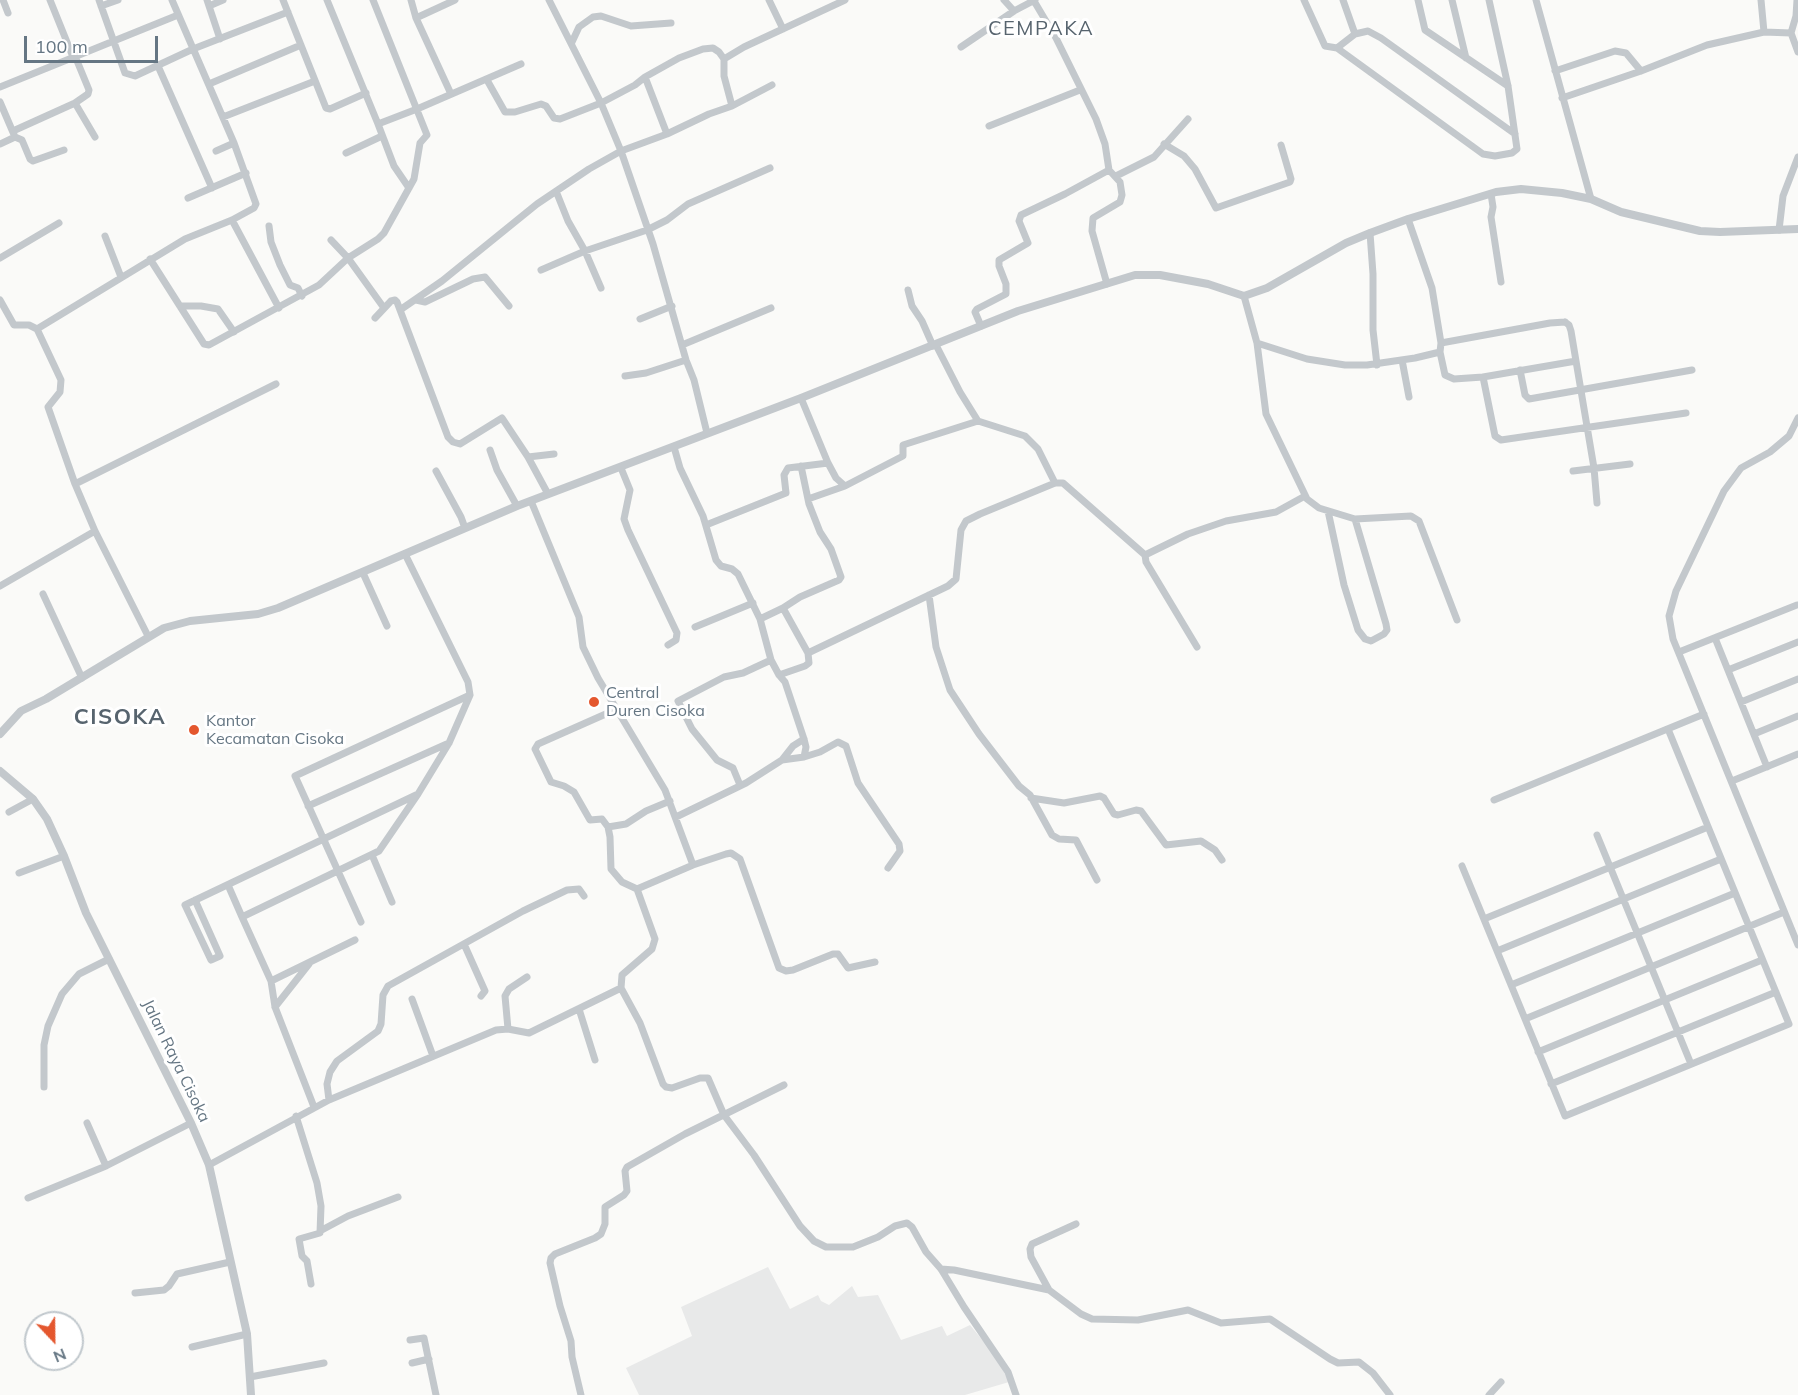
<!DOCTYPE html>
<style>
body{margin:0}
#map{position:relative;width:1798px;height:1395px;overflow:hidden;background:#fafaf8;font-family:Mulish,sans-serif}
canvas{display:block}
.north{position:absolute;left:24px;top:1311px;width:60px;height:60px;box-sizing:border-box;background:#fff;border:2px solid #c1c8cd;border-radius:50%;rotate:158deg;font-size:16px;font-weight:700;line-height:24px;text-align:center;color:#657683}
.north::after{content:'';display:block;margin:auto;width:21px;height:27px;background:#e4572e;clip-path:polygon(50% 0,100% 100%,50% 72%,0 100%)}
.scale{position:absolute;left:24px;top:36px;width:134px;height:27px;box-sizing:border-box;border:3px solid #657683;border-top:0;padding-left:8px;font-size:18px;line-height:21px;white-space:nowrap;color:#657683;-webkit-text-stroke:4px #fff;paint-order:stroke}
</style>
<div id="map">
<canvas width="1798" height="1395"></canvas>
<div class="north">N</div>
<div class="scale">100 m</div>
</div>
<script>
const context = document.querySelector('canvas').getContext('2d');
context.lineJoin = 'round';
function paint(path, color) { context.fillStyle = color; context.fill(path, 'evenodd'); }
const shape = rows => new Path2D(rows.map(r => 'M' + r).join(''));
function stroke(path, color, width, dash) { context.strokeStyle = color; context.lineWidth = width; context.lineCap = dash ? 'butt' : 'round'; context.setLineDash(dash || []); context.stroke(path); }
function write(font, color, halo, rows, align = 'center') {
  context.font = font + ' Mulish,sans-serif'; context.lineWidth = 6; context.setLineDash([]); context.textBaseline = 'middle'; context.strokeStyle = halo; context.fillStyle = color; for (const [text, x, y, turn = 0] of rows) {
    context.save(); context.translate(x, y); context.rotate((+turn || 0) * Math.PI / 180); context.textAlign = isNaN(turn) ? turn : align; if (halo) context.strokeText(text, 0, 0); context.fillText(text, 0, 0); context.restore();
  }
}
paint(shape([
 [768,1267,790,1309,818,1295,821,1301,829,1305,852,1286,858,1297,878,1295,901,1340,942,1326,947,1336,970,1325,997,1358,1009,1382,965,1395,639,1395,626,1368,692,1336,681,1307]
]), '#e8e9e9');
stroke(shape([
 [3,0,8,13],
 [50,0,73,57],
 [99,0,125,73,135,76,193,49,288,12],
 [207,0,220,39],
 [283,0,326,108,330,109,366,93],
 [327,0,378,124,417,109,521,64],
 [411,0,416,18,451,94],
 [549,0,601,103,621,151,653,244,686,360,694,380,707,433],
 [769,0,783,29],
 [1004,0,1014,11,1035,0],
 [1304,0,1325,46,1337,48,1355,34,1368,31,1381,38,1515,134],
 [1343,0,1355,34],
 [1418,0,1425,30,1508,86],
 [1452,0,1466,58],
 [1536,0,1591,199],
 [1761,0,1764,32],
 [1797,0,1796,16,1791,33,1798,52],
 [1034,1,1056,38,1096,119,1105,144,1109,170,1120,182,1122,195,1120,202,1093,218,1092,231,1107,284],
 [101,6,118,0],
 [209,6,223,0],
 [416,18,455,0],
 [572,42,579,27,593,17,601,16,631,26,671,23],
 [961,47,1014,11],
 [1337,48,1483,154,1495,156,1512,153,1517,149,1508,86,1489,0],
 [158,66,212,188],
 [1555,71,1615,51,1626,53,1641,71],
 [645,77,667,134],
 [487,80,505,112,515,112,541,104,546,106,554,118,560,119,601,103,635,85,645,77,679,58,703,49,713,48,719,52,724,59],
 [209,84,301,45],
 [0,87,178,15],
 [1562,98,1641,71,1707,45,1764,32,1791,33],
 [0,102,15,137,0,144],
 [75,103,95,137],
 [732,106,772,85],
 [223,117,315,81],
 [378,124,394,166,409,188],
 [989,126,1080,90],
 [13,131,75,103,88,94,89,90,75,56],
 [15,137,22,140,30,159,33,161,64,150],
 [1164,144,1184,156,1195,169,1216,208,1290,182,1291,179,1281,145],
 [216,151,234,143],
 [346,153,382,136],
 [1116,176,1154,157,1188,119],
 [556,191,568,221,585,251,601,288],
 [1491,194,1493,207,1491,217,1501,282],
 [188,198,246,173],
 [1408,219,1432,288,1441,343],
 [232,220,279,308],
 [269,226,271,242,280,265,290,285,298,288,302,296],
 [1779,230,1783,196,1798,157],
 [1370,233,1373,274,1373,330,1377,365],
 [105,236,121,277],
 [331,240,348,258,384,308],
 [0,258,59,223],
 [150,259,204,344,209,345,319,285,348,258,378,239,384,233,414,179,420,143,427,135,373,0],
 [541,270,585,251,647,230,667,220,688,204,770,168],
 [908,290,912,306,922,321,933,346],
 [1244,296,1257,343,1307,359,1345,365,1367,365,1415,358,1440,352],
 [0,300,14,325,29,325,37,329],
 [416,300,425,302,473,279,485,277,509,306],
 [180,306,201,306,218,309,234,332],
 [400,310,442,281,537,204,589,169,621,151,667,134,709,114,732,106,724,76,724,59,744,47,845,0],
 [375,318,391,301,395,300,397,302,448,437,453,442,460,444,502,418,528,457,548,494],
 [640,319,672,306],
 [1565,322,1569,325,1571,331,1576,361,1483,377,1454,379,1445,375,1440,352,1441,343,1550,323,1565,322],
 [981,326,975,312,977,309,1006,294,1006,284,999,266,999,260,1028,243,1019,221,1021,215,1065,194,1109,170],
 [1257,343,1266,414,1307,499,1319,508,1355,519,1411,516,1419,521,1457,620],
 [682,345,771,308],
 [936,345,960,392,978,421,1025,436,1038,449,1055,483],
 [1402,360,1409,397],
 [1576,361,1594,468,1597,503],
 [1520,370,1525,395,1529,399,1692,370],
 [625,376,646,373,686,360],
 [1483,377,1495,436,1501,440,1686,413],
 [801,398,828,463,836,478,845,486,903,456,903,445,978,421],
 [1798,418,1789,436,1770,452,1741,468,1724,491,1676,591,1669,616,1673,639,1798,945],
 [674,447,680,468,703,516,716,560,721,566,732,569,738,574,760,619],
 [490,450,497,470,517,506],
 [528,457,554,454],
 [801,466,809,504,820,532,831,549,841,577,839,580,800,597,783,608,808,653],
 [621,468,630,490,624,519,628,530,677,633,676,640,668,645],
 [436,471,461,517,465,528],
 [1573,471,1630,464],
 [75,484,276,384],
 [808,499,845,486],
 [531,501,579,617,583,647,598,678,665,790,693,865],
 [1328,511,1344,585,1358,630,1365,639,1371,641,1384,634,1387,630,1386,624,1355,519],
 [706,525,786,493,784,475,788,468,828,463],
 [1145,555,1146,562,1197,647],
 [363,573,387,626],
 [0,586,95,531],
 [43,594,82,678],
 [929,595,936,647,950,690,979,734,1019,786,1030,795,1052,835,1059,839,1076,840,1097,880],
 [695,627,753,603],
 [148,636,95,531,75,484,48,407,60,392,61,380,37,329,185,239,232,220,254,208,256,204,234,143,172,0],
 [1715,638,1767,767],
 [1679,652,1797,605],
 [1728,670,1798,642],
 [779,675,771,660,760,619,783,608],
 [1741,702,1798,679],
 [617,709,538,744,535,749,551,782,564,786,574,792,590,820,602,819,608,827,610,837,611,869,622,882,637,889],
 [1754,734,1798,716],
 [782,760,793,746,804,739],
 [1732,781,1798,754],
 [740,785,733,768,717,760,692,729,678,701,724,677,743,673,771,660],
 [1031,798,1064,803,1100,796,1104,798,1114,814,1118,815,1136,810,1141,811,1166,845,1201,841,1215,850,1222,860],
 [1494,800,1704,714],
 [308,806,449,743],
 [9,812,33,799],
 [676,817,746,783,782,760,804,757],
 [608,827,626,824,646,811,670,801],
 [1597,835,1691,1064],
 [372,855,392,902],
 [1462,866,1565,1116,1789,1024,1668,729],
 [888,868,900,851,899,844,858,783,846,746,838,742,820,752,804,757,806,747,804,739,785,682,779,675,805,666,809,663,808,653,948,586,956,579,961,530,966,521,980,514,1055,483,1063,483,1145,555,1188,534,1226,521,1276,512,1305,496],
 [19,873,64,856],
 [228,885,242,917],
 [195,900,220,956,211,960,185,905,416,795],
 [1484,919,1708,827],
 [361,922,295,776,470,695],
 [464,944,485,991,481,996],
 [1497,951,1721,859],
 [271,981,355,940],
 [1511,985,1735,893],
 [621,988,622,975,652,949,655,939,637,889,693,865,726,854,731,853,740,859,779,968,786,971,793,970,833,954,838,954,848,968,875,962],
 [412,999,433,1056],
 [275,1007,309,964],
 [579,1009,595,1060],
 [1525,1019,1784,912],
 [508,1029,505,996,509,989,527,977],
 [1538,1052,1762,960],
 [1551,1084,1776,992],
 [44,1087,44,1045,48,1026,62,994,79,974,109,959],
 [329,1100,327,1084,330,1072,337,1061,378,1031,381,1024,383,995,388,986,523,911,567,890,579,889,584,896],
 [314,1107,275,1007,271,981,242,917,379,851,418,794,449,743,470,695,468,682,405,554],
 [296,1116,317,1183,321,1206,320,1233,299,1239,302,1256,307,1261,311,1284],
 [87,1123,106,1166,191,1123],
 [209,1165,329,1100,496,1030,508,1029,529,1033,621,988,640,1023,663,1084,666,1087,672,1088,700,1078,708,1078,724,1115,754,1155,800,1226,814,1241,826,1247,853,1247,878,1237,895,1226,907,1223,912,1227,926,1252,941,1269,964,1307,1008,1372,1016,1395],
 [28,1198,106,1166],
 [320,1231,348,1216,398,1197],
 [941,1269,954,1270,1049,1290,1081,1314,1092,1319,1138,1320,1188,1310,1221,1323,1270,1319,1330,1359,1338,1363,1359,1362,1373,1373,1390,1395],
 [1049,1290,1031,1257,1030,1249,1032,1244,1076,1224],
 [135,1293,164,1290,169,1286,177,1274,230,1262],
 [410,1340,424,1338,436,1395],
 [192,1347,247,1334],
 [412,1363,429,1359],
 [250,1377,324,1363],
 [581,1395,572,1357,571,1341,560,1306,550,1263,551,1258,555,1254,595,1238,601,1234,605,1224,605,1207,624,1195,627,1191,625,1171,627,1167,685,1134,784,1085],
 [1489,1395,1501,1382]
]), '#c3c8cc', 7);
stroke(shape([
 [0,734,21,711,46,699,164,628,190,621,258,614,278,608,517,506,801,398,1018,311,1135,275,1160,275,1208,284,1244,296,1267,288,1346,243,1370,233,1408,219,1496,192,1521,189,1562,193,1591,199,1621,212,1700,231,1720,232,1798,229],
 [0,771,33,799,47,819,64,856,86,913,191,1123,209,1165,247,1334,251,1395]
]), '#c3c8cc', 8);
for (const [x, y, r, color] of [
 [594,702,6,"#e4572e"],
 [194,730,6,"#e4572e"]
]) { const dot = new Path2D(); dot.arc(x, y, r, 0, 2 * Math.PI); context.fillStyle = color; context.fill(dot); stroke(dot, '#fff', 2); }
write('16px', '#657683', '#fff', [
 ["Central",606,693],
 ["Duren Cisoka",606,711],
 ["Kantor",206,721],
 ["Kecamatan Cisoka",206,739]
], 'left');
write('16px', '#657683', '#fff', [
 ["Jalan Raya Cisoka",176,1061,64]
]);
context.letterSpacing = '1.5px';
write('20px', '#57646e', '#fff', [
 ["CEMPAKA",1041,29]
]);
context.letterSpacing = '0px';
context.letterSpacing = '1.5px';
write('bold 22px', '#57646e', '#fff', [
 ["CISOKA",120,717]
]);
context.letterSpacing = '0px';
</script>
